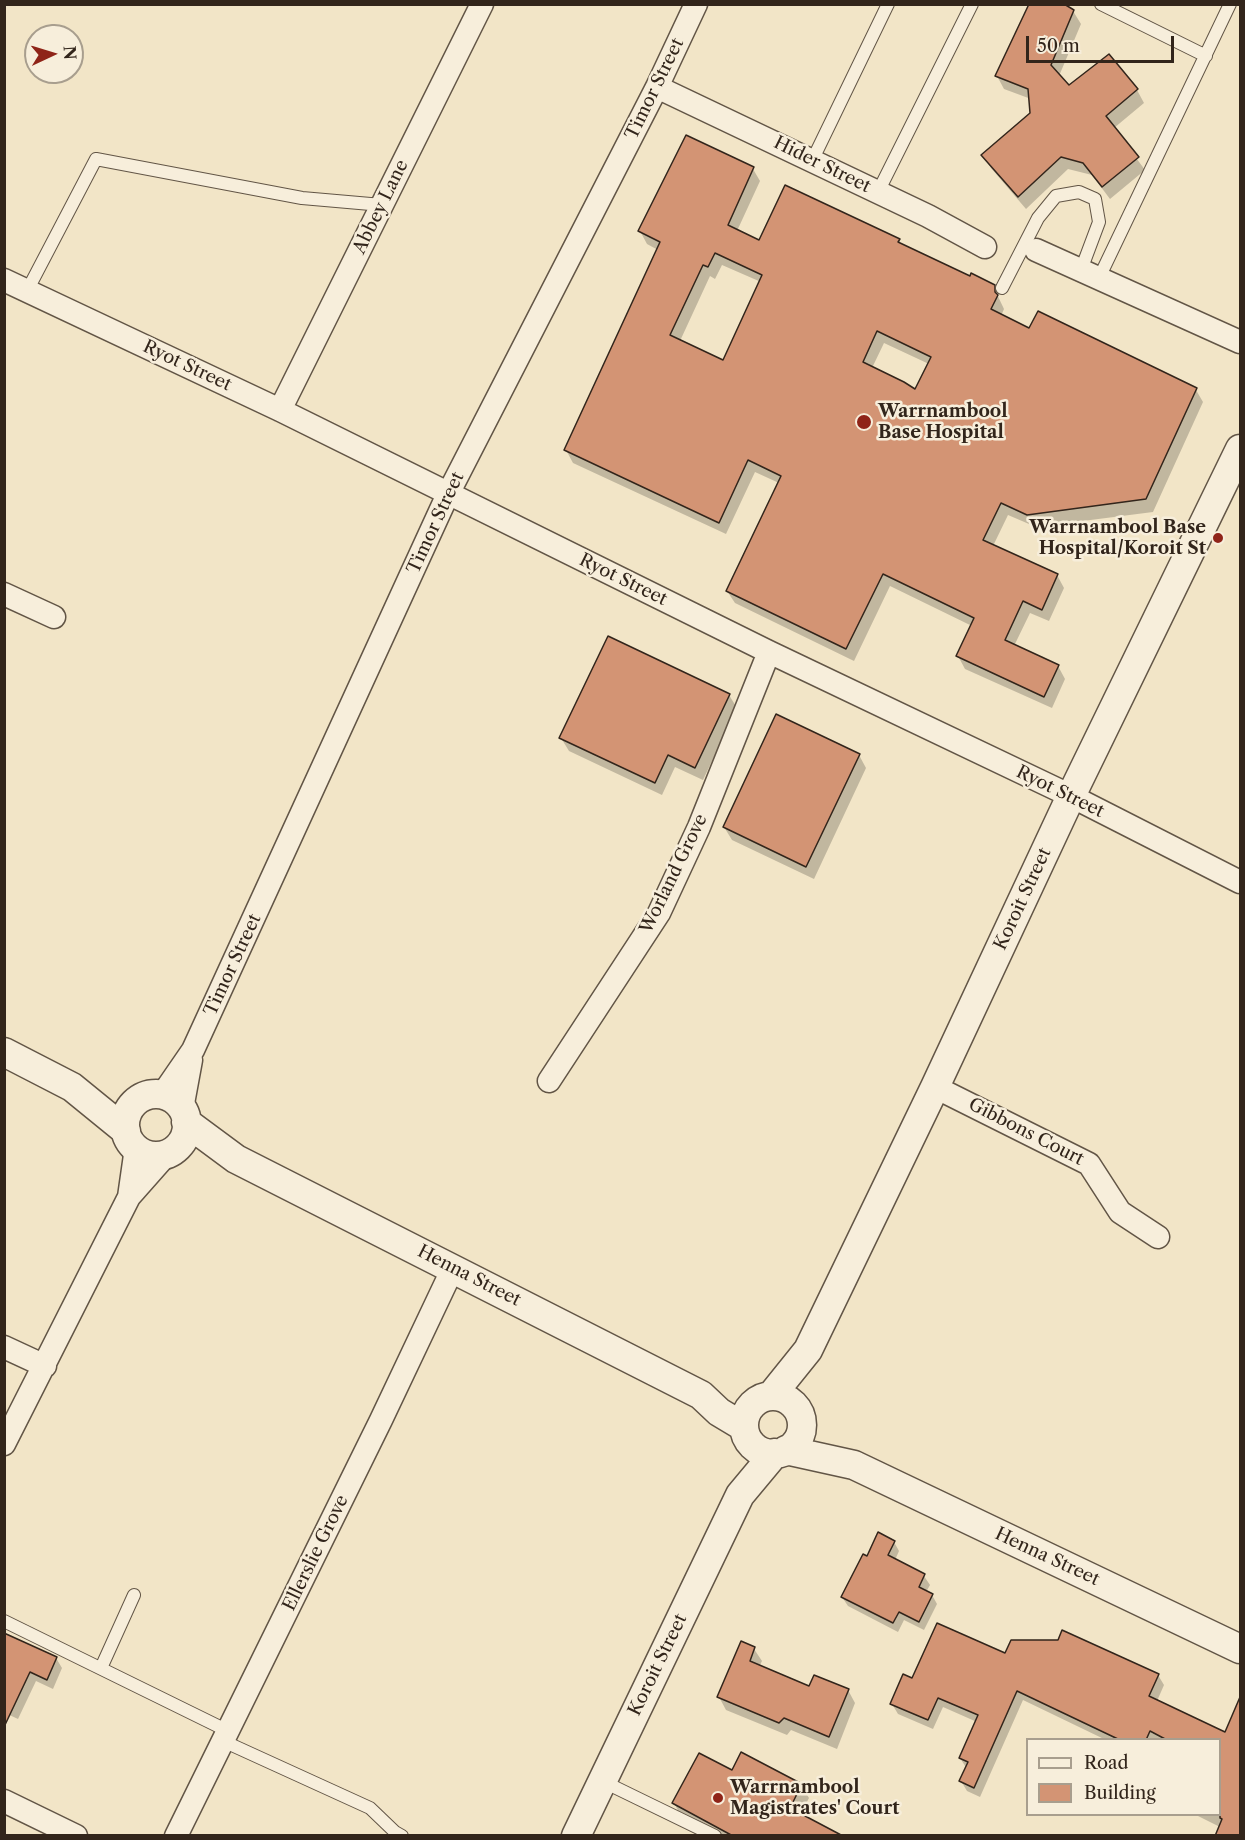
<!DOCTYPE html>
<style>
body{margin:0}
#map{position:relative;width:1245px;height:1840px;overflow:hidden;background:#f2e5c7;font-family:"Libre Caslon Text",serif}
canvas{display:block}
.frame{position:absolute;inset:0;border:6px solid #32251b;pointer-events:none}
.legend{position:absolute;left:1026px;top:1738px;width:195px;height:78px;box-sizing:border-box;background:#f7eedb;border:2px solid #a89e8e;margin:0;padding:8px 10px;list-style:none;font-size:18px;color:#32251b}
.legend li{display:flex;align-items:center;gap:12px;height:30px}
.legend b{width:30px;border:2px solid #a89e8e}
.north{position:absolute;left:24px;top:24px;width:60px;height:60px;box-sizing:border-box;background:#f7eedb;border:2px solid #a89e8e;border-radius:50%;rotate:86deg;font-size:16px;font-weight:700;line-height:24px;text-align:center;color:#32251b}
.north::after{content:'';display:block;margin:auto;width:21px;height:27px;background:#8f2418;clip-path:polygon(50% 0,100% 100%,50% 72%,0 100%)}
.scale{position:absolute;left:1026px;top:36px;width:148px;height:27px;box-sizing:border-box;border:3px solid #32251b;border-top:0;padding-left:8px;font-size:18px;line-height:21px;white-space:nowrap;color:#32251b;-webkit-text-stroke:4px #f7eedb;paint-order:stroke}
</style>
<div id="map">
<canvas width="1245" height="1840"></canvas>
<div class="frame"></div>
<ul class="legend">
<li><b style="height:8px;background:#f7eedb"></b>Road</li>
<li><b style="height:16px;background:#d39474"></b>Building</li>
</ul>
<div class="north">N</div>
<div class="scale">50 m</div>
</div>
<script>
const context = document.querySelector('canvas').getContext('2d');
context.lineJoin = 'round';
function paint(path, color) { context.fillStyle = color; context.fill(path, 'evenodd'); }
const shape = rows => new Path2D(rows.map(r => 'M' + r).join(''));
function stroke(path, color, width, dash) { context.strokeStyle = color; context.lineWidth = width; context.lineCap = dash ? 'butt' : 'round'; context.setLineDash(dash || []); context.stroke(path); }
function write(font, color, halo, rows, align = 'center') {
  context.font = font + ' "Libre Caslon Text",serif'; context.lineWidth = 5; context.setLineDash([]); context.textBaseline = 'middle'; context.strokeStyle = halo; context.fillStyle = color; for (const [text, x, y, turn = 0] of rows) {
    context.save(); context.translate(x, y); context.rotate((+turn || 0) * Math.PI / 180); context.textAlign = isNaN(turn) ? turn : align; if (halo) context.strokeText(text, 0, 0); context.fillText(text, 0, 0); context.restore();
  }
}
paint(shape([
 [1073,11,1081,24,1059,76,1069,87,1137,90,1144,103,1114,128,1145,170,1110,199,1092,175,1068,169,1026,209,991,168,983,155,1032,113,1031,99,1004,89,997,76],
 [753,169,760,181,737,231,760,242,899,240,902,246,971,278,993,286,1004,309,1001,316,1029,330,1196,390,1203,402,1153,512,1036,527,1008,515,993,546,1057,575,1064,588,1049,621,1030,613,1014,646,1058,666,1065,679,1052,708,965,669,958,656,972,626,890,586,854,661,735,603,727,591,779,483,755,472,726,534,573,463,566,450,658,250,647,244,640,231],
 [722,265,761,282,724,362,680,341,710,276,715,279],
 [884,343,929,364,915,392,872,368],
 [729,695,737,708,703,780,675,767,662,795,569,751,561,738],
 [859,755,866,768,814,879,732,840,724,827],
 [894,1542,899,1551,895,1560,924,1576,930,1585,926,1592,932,1595,937,1604,924,1630,904,1620,898,1632,848,1606,842,1597,867,1558],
 [4,1634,56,1658,62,1668,53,1689,36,1681,18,1719,5,1713],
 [754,1649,762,1661,759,1667,810,1688,848,1690,855,1703,837,1749,791,1730,787,1735,726,1710,719,1697],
 [1006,1655,1158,1675,1164,1685,1157,1701,1226,1734,1239,1704,1240,1705,1240,1836,1216,1836,1220,1827,1194,1814,1220,1814,1220,1740,1106,1740,1023,1700,980,1797,967,1791,961,1781,967,1769,960,1758,977,1722,943,1707,933,1729,898,1714,892,1704,913,1680],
 [732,1772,801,1785,809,1798,800,1815,839,1836,718,1836,681,1816,674,1803]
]), '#0003');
const building = shape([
 [1029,4,1064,4,1074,10,1051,65,1069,85,1109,54,1138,89,1106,116,1139,157,1102,187,1083,163,1061,157,1018,197,981,155,1030,113,1028,89,995,76,1029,4],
 [686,135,754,167,728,225,759,240,785,185,900,239,898,242,970,276,971,273,995,285,995,292,998,295,991,309,1029,328,1038,311,1197,388,1146,499,1027,515,1001,503,983,540,1058,574,1042,610,1023,601,1005,640,1059,665,1044,697,956,656,974,618,883,574,846,649,726,591,781,476,748,460,719,523,564,450,660,242,638,231,686,135],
 [715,253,762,275,723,360,670,335,703,265,708,267,715,253],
 [877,331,931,357,915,389,904,382,863,362,877,331],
 [608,636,730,694,695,768,668,755,655,783,559,738,608,636],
 [776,714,860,754,806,867,723,827,776,714],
 [878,1532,895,1541,888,1555,925,1574,919,1587,933,1594,919,1622,899,1612,893,1623,841,1597,863,1554,867,1556,878,1532],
 [937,1623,1005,1653,1011,1640,1058,1640,1062,1630,1159,1674,1149,1696,1225,1732,1240,1697,1240,1836,1215,1836,1222,1819,1220,1818,1220,1740,1167,1740,1150,1731,1146,1740,1120,1740,1017,1691,974,1788,959,1781,968,1762,959,1758,978,1715,938,1698,928,1720,890,1704,903,1674,912,1678,937,1623],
 [4,1633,57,1657,47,1680,30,1672,4,1727,4,1633],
 [741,1641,755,1647,750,1661,809,1686,814,1675,849,1689,829,1737,784,1718,779,1723,717,1697,741,1641],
 [741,1752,802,1784,790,1808,843,1836,733,1836,672,1803,699,1753,732,1770,741,1752]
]);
paint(building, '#d39474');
stroke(building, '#32251b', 1.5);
const service = shape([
 [1101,4,1206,56],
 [812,161,888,4],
 [878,192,972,4],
 [1099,278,1230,4],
 [1002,288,1038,218,1056,196,1079,192,1095,199,1099,222,1081,270],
 [27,291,96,159,302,198,382,205],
 [4,1621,228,1731],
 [101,1668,134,1595],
 [223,1741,370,1808,395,1832,402,1836],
 [602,1781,715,1836]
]);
const minor = shape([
 [657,87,928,216,985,247],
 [1036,250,1240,342],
 [4,280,280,410,769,652,1071,796,1240,882],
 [280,410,482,4],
 [4,594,54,617],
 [549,1081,659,913,699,827,769,652],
 [935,1087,1089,1164,1120,1212,1158,1237],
 [162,1095,193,1050,448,494,657,87,696,4],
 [182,1109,191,1060],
 [129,1197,136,1148],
 [4,1347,45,1366],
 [4,1444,129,1197,167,1154],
 [4,1801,76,1836],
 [176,1836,381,1420,453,1268]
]);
const tertiary = shape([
 [4,1052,72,1087,126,1131],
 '125 1125a31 31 0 1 1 62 0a31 31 0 1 1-62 0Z',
 [186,1122,236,1159,701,1395,719,1412,744,1427],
 [771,1396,808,1350,935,1087,1071,796,1240,449],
 '744 1425a29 29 0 1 1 58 0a29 29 0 1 1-58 0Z',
 [786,1450,854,1465,1240,1649],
 [576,1836,740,1495,775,1453]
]);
stroke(service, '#625546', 14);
stroke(minor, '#625546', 25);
stroke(tertiary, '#625546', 31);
stroke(service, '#f7eedb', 12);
stroke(minor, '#f7eedb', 22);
stroke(tertiary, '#f7eedb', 28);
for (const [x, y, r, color] of [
 [864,422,8,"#8f2418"],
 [1218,538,6,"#8f2418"],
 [718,1798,6,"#8f2418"]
]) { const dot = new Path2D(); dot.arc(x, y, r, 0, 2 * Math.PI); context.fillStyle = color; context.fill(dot); stroke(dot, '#f7eedb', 2); }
write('18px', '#32251b', '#f7eedb', [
 ["Timor Street",655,89,-64],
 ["Hider Street",822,165,26],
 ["Abbey Lane",381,207,-64],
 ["Ryot Street",187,366,25],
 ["Timor Street",436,523,-65],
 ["Ryot Street",623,580,26],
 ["Ryot Street",1060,792,26],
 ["Worland Grove",674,874,-64],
 ["Koroit Street",1023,899,-65],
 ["Timor Street",233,965,-65],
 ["Gibbons Court",1026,1132,27],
 ["Henna Street",469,1276,27],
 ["Ellerslie Grove",316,1553,-64],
 ["Henna Street",1047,1557,25],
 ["Koroit Street",658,1665,-64]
]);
write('bold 18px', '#32251b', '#f7eedb', [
 ["Warrnambool",878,412],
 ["Base Hospital",878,433],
 ["Warrnambool Base",1206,528,"right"],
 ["Hospital/Koroit St",1206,549,"right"],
 ["Warrnambool",730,1788],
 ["Magistrates' Court",730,1809]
], 'left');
</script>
